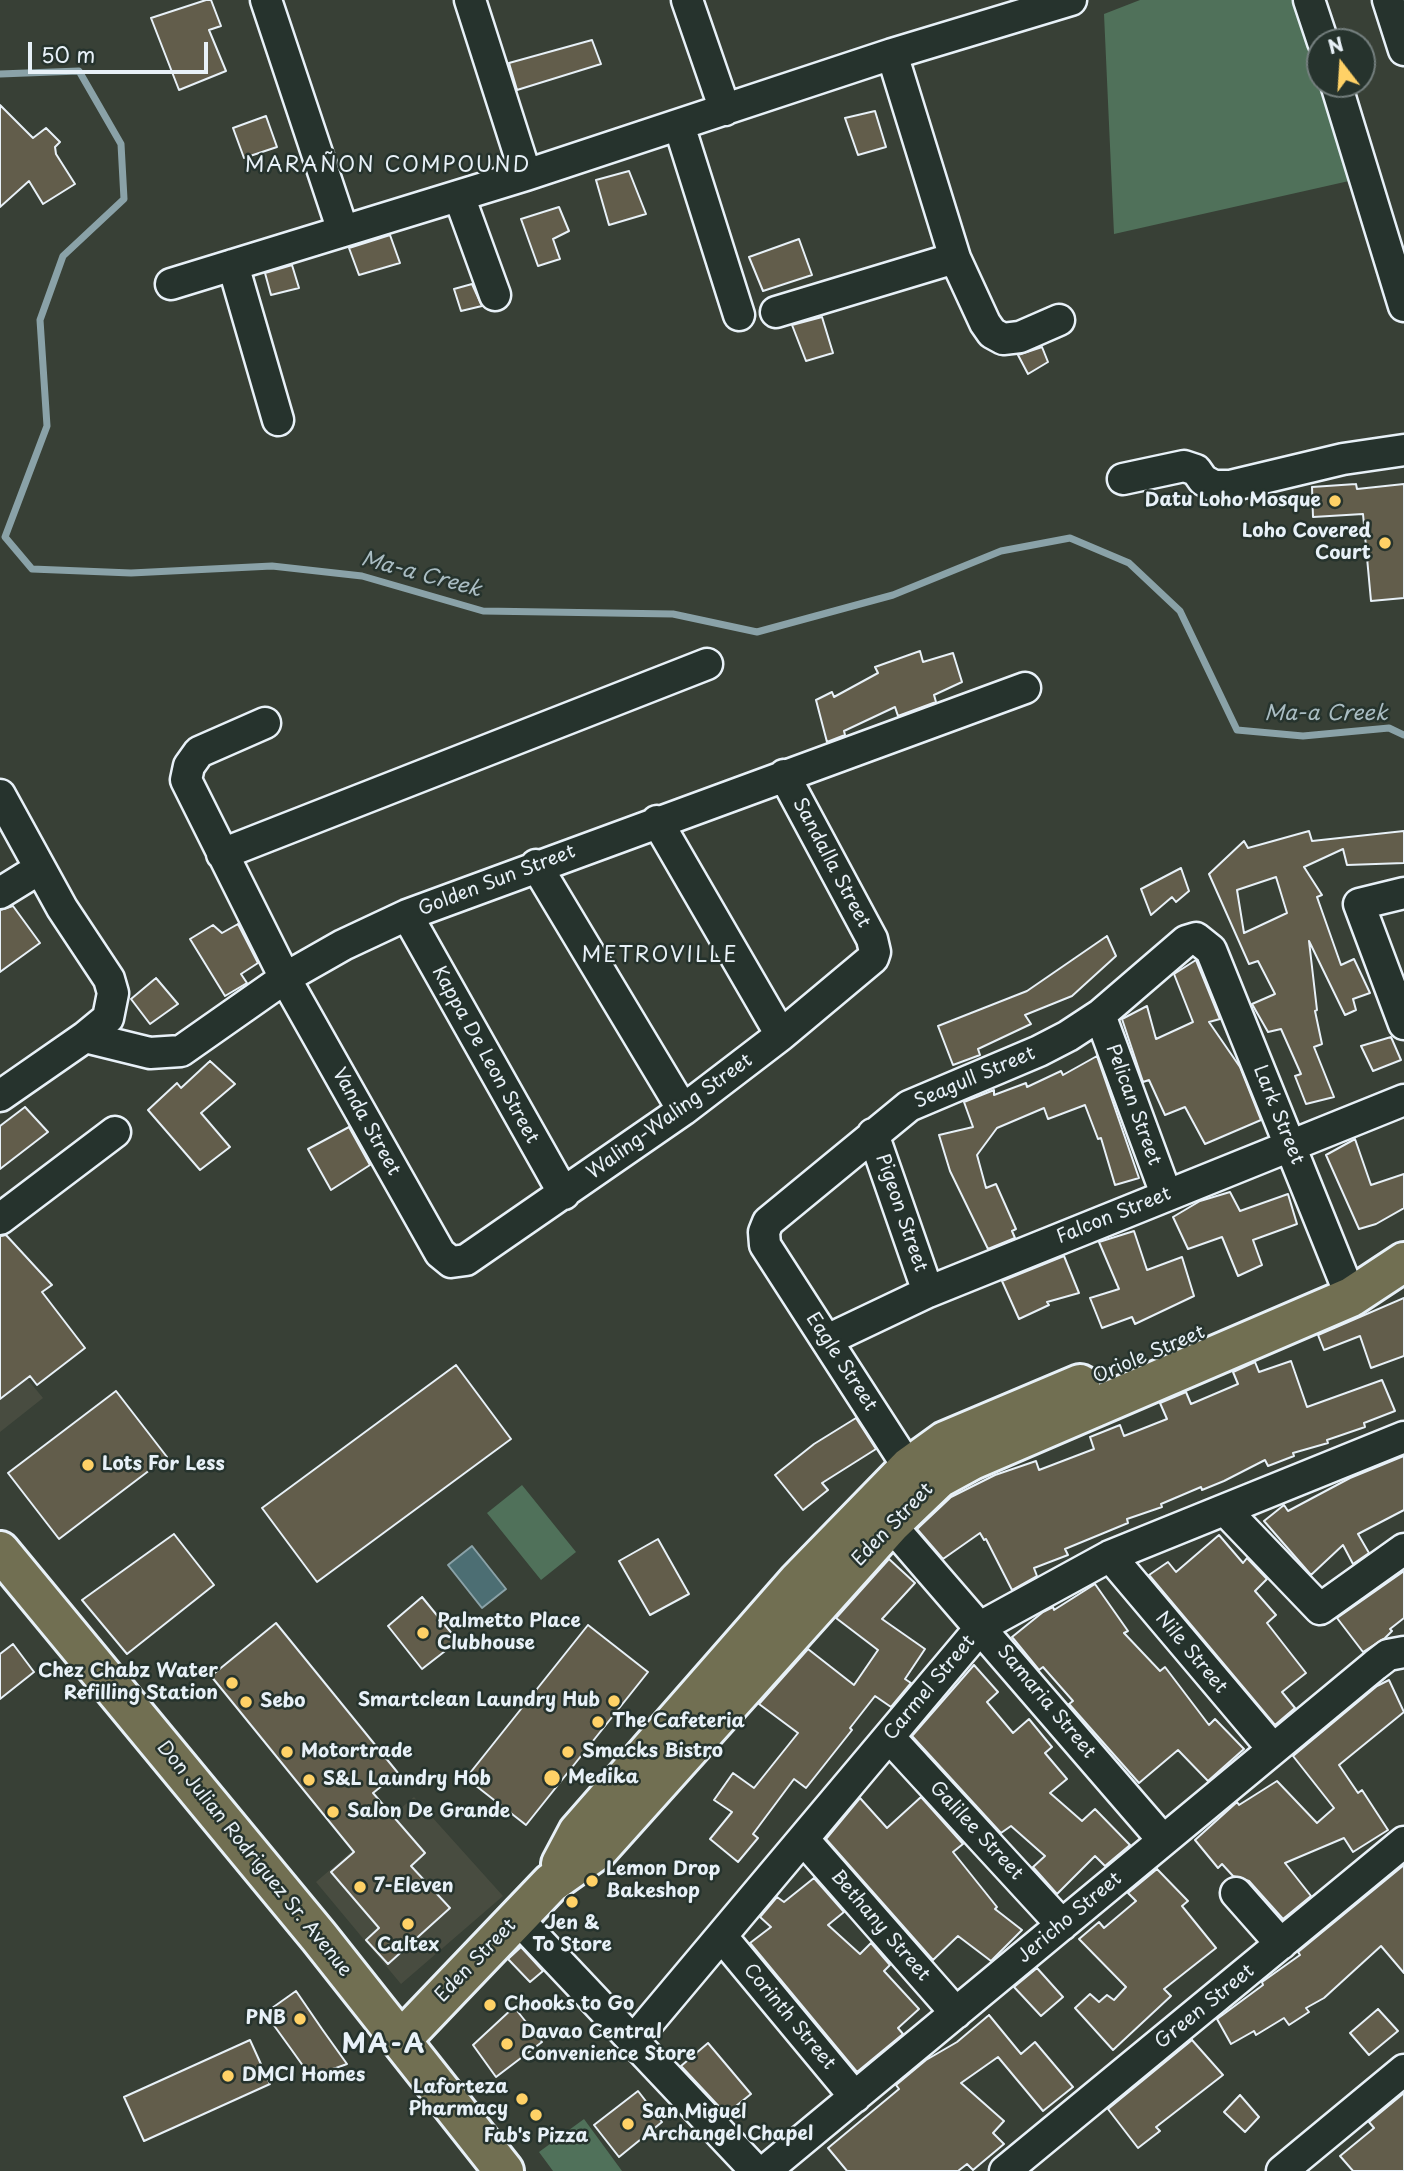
<!DOCTYPE html>
<meta charset="utf-8">
<style>
body{margin:0}
#map{position:relative;width:1404px;height:2171px;overflow:hidden;background:#384036;font-family:"Playpen Sans",sans-serif}
canvas{display:block}
.north{position:absolute;left:1306px;top:28px;width:70px;height:70px;box-sizing:border-box;background:#26332d;border:2px solid #747f7e;border-radius:50%;rotate:343deg;font-size:19px;font-weight:700;line-height:28px;text-align:center;color:#e8f1f8}
.north::after{content:'';display:block;margin:auto;width:24px;height:32px;background:#ffd166;clip-path:polygon(50% 0,100% 100%,50% 72%,0 100%)}
.scale{position:absolute;left:28px;top:42px;width:180px;height:32px;box-sizing:border-box;border:4px solid #e8f1f8;border-top:0;padding-left:9px;font-size:21px;line-height:24px;white-space:nowrap;color:#e8f1f8;-webkit-text-stroke:5px #26332d;paint-order:stroke}
</style>
<div id="map">
<canvas width="1404" height="2171"></canvas>
<div class="north">N</div>
<div class="scale">50 m</div>
</div>
<script>
const context = document.querySelector('canvas').getContext('2d');
context.lineJoin = 'round';
function paint(path, color) { context.fillStyle = color; context.fill(path, 'evenodd'); }
const shape = rows => new Path2D(rows.map(r => 'M' + r).join(''));
function stroke(path, color, width, dash) { context.strokeStyle = color; context.lineWidth = width; context.lineCap = dash ? 'butt' : 'round'; context.setLineDash(dash || []); context.stroke(path); }
function write(font, color, halo, rows, align = 'center') {
  context.font = font + ' "Playpen Sans",sans-serif'; context.lineWidth = 5; context.setLineDash([]); context.textBaseline = 'middle'; context.strokeStyle = halo; context.fillStyle = color; for (const [text, x, y, turn = 0] of rows) {
    context.save(); context.translate(x, y); context.rotate((+turn || 0) * Math.PI / 180); context.textAlign = isNaN(turn) ? turn : align; if (halo) context.strokeText(text, 0, 0); context.fillText(text, 0, 0); context.restore();
  }
}
paint(shape([
 [0,1346,43,1398,0,1432],
 [414,1797,503,1896,401,1984,316,1882]
]), '#484c40');
paint(shape([
 [1140,0,1295,0,1349,181,1114,234,1104,14],
 [522,1485,576,1552,541,1580,487,1513],
 [584,2119,622,2171,553,2171,539,2152]
]), '#50715a');
const water = shape([
 [472,1546,506,1589,482,1608,448,1565,472,1546]
]);
paint(water, '#4c6e73');
stroke(water, '#8aa2a8', 2);
stroke(shape([
 [0,74,79,71,121,144,124,199,63,256,40,320,47,426,5,537,32,569,131,573,272,566,362,576,483,611,673,614,757,632,893,595,1001,551,1070,538,1129,563,1180,611,1237,730,1303,736,1389,728,1404,735]
]), '#8aa2a8', 7);
const building = shape([
 [206,0,211,0,221,26,209,30,226,71,179,90,151,18,206,0],
 [592,40,601,64,517,90,509,63,592,40],
 [0,105,33,138,46,128,60,142,55,147,56,154,75,184,43,204,29,181,0,207,0,105],
 [875,111,886,147,858,155,845,118,875,111],
 [266,116,277,147,244,158,233,128,266,116],
 [629,171,646,214,609,225,596,180,629,171],
 [559,207,569,231,553,239,560,259,538,266,521,219,559,207],
 [390,235,400,263,359,275,349,248,390,235],
 [799,239,812,275,763,291,749,257,799,239],
 [292,265,299,288,271,295,265,273,292,265],
 [472,284,482,306,461,311,454,289,472,284],
 [822,317,833,353,806,361,792,325,822,317],
 [1042,347,1048,362,1028,374,1018,355,1042,347],
 [1356,484,1357,489,1404,484,1404,598,1371,601,1363,514,1313,517,1312,487,1356,484],
 [920,651,923,662,953,653,962,682,934,695,936,702,898,716,895,707,844,731,845,735,827,742,816,700,832,692,834,697,878,673,875,667,920,651],
 [1309,831,1312,841,1404,831,1404,863,1347,865,1343,849,1304,867,1322,895,1317,897,1341,965,1354,959,1370,993,1353,999,1356,1010,1345,1015,1309,941,1317,1010,1315,1011,1322,1044,1314,1047,1334,1097,1306,1104,1295,1076,1301,1074,1281,1029,1268,1032,1252,1004,1275,994,1258,961,1249,964,1209,874,1244,841,1248,848,1309,831],
 [1276,877,1287,913,1244,933,1237,890,1276,877],
 [1181,868,1189,891,1176,902,1172,897,1151,915,1141,889,1181,868],
 [13,906,40,943,0,972,0,910,13,906],
 [238,924,258,963,241,974,247,983,225,996,190,939,213,925,222,933,238,924],
 [1107,936,1116,956,1072,996,1025,1015,1031,1024,978,1049,980,1055,953,1065,938,1026,1027,991,1107,936],
 [1196,960,1220,1019,1209,1022,1240,1067,1261,1120,1205,1144,1185,1107,1165,1115,1149,1080,1143,1082,1122,1019,1147,1006,1156,1039,1193,1022,1174,974,1196,960],
 [156,978,178,1004,150,1024,131,999,156,978],
 [1391,1037,1401,1060,1373,1071,1361,1046,1391,1037],
 [1097,1056,1139,1178,1115,1185,1101,1138,1098,1139,1085,1105,1048,1119,1044,1108,997,1128,977,1155,986,1188,996,1184,1016,1229,1012,1231,1015,1238,988,1249,950,1171,939,1135,973,1127,964,1102,994,1090,994,1095,1026,1083,1027,1087,1061,1071,1063,1075,1097,1056],
 [210,1061,235,1084,201,1113,230,1147,200,1170,148,1110,177,1083,181,1088,210,1061],
 [25,1107,48,1132,0,1169,0,1126,25,1107],
 [349,1127,370,1165,331,1190,308,1149,349,1127],
 [1355,1139,1371,1185,1404,1174,1404,1208,1376,1224,1359,1229,1326,1155,1355,1139],
 [1230,1192,1240,1211,1288,1194,1297,1224,1253,1240,1262,1265,1238,1276,1222,1237,1188,1249,1173,1217,1200,1201,1230,1192],
 [1134,1231,1147,1270,1182,1257,1194,1296,1135,1324,1132,1317,1102,1328,1090,1298,1119,1289,1099,1242,1134,1231],
 [6,1235,52,1285,42,1292,85,1348,37,1385,30,1376,0,1399,0,1236,6,1235],
 [1064,1256,1079,1293,1047,1302,1049,1305,1019,1319,1002,1281,1064,1256],
 [1404,1298,1404,1356,1371,1368,1360,1336,1324,1350,1318,1335,1404,1298],
 [1291,1361,1307,1407,1382,1380,1395,1411,1364,1423,1365,1427,1327,1440,1328,1443,1293,1453,1294,1456,1268,1466,1265,1460,1224,1481,1202,1490,1201,1487,1161,1504,1162,1507,1127,1519,1128,1523,1065,1549,1068,1555,1034,1568,1037,1576,1012,1590,986,1539,984,1540,980,1533,943,1559,917,1529,951,1497,995,1475,1036,1461,1039,1470,1094,1449,1090,1437,1120,1425,1124,1436,1167,1419,1160,1403,1186,1392,1191,1404,1238,1384,1233,1372,1255,1362,1259,1372,1291,1361],
 [456,1365,511,1439,317,1582,262,1508,456,1365],
 [116,1391,167,1457,59,1539,8,1473,116,1391],
 [856,1418,876,1449,822,1483,828,1490,803,1510,775,1475,814,1444,856,1418],
 [1404,1456,1404,1510,1358,1534,1369,1553,1353,1564,1343,1545,1311,1575,1264,1521,1284,1505,1288,1511,1350,1478,1404,1456],
 [174,1534,214,1585,127,1654,82,1600,174,1534],
 [1219,1535,1243,1563,1247,1558,1267,1579,1255,1591,1276,1615,1267,1623,1306,1673,1282,1692,1295,1708,1275,1725,1149,1575,1168,1562,1176,1572,1219,1535],
 [658,1539,689,1594,650,1615,619,1561,658,1539],
 [889,1559,915,1583,882,1619,925,1649,905,1679,911,1683,891,1707,875,1696,850,1728,852,1730,806,1788,794,1779,753,1834,758,1838,738,1862,710,1839,732,1812,714,1800,733,1773,754,1788,798,1733,759,1704,808,1649,854,1685,878,1650,836,1618,889,1559],
 [1404,1571,1404,1618,1390,1629,1392,1631,1385,1638,1363,1652,1337,1618,1404,1571],
 [1095,1584,1128,1631,1124,1633,1160,1671,1165,1667,1209,1725,1215,1719,1244,1749,1208,1781,1178,1750,1139,1783,1069,1704,1073,1701,1043,1667,1039,1670,1012,1637,1043,1612,1053,1607,1054,1610,1095,1584],
 [422,1597,458,1641,422,1669,388,1626,422,1597],
 [276,1623,398,1773,373,1793,425,1853,411,1866,450,1908,388,1964,366,1940,379,1928,331,1872,354,1852,211,1676,276,1623],
 [588,1625,648,1672,526,1825,466,1778,588,1625],
 [13,1644,34,1672,0,1699,0,1654,13,1644],
 [974,1665,998,1692,987,1702,1013,1733,1029,1719,1052,1747,1045,1753,1067,1779,1050,1793,1082,1821,1095,1809,1130,1845,1105,1866,1095,1856,1057,1894,1033,1867,1045,1856,1011,1826,1001,1833,912,1736,974,1665],
 [1389,1680,1404,1712,1339,1765,1358,1793,1362,1790,1388,1830,1353,1852,1344,1838,1285,1863,1311,1896,1283,1919,1249,1881,1233,1876,1222,1864,1218,1868,1195,1840,1237,1802,1239,1805,1277,1781,1317,1823,1334,1808,1293,1756,1377,1686,1389,1680],
 [921,1797,963,1844,953,1852,997,1907,995,1909,1022,1930,991,1961,958,1936,933,1960,826,1839,860,1798,887,1828,921,1797],
 [1404,1865,1404,1973,1381,1946,1324,1998,1306,2008,1309,2012,1289,2025,1284,2018,1256,2035,1254,2031,1231,2044,1217,2019,1263,1985,1262,1982,1300,1955,1298,1952,1404,1865],
 [1157,1869,1188,1901,1182,1906,1216,1948,1164,1989,1171,1996,1113,2050,1075,2008,1090,1994,1099,2002,1107,1995,1114,2000,1126,1987,1079,1939,1099,1922,1104,1928,1136,1901,1128,1893,1157,1869],
 [814,1878,844,1912,828,1925,860,1954,871,1943,890,1965,884,1971,919,2009,898,2028,903,2034,857,2072,750,1943,771,1927,760,1917,777,1897,784,1902,814,1878],
 [521,1947,543,1971,530,1982,508,1959,521,1947],
 [1037,1968,1063,1997,1041,2016,1014,1987,1037,1968],
 [296,1991,322,2029,347,2064,311,2077,291,2049,265,2013,296,1991],
 [514,2007,542,2042,496,2077,473,2045,514,2007],
 [1378,2009,1398,2031,1369,2055,1350,2033,1378,2009],
 [989,2015,1021,2054,1035,2042,1073,2087,1043,2111,998,2057,961,2083,1004,2121,993,2133,1004,2144,973,2170,967,2164,958,2171,847,2171,828,2148,899,2089,896,2085,926,2060,957,2042,989,2015],
 [250,2040,270,2084,144,2141,124,2097,250,2040],
 [1192,2040,1223,2075,1156,2127,1160,2131,1138,2148,1108,2109,1192,2040],
 [708,2043,751,2094,726,2114,681,2066,708,2043],
 [638,2091,662,2122,619,2157,594,2125,638,2091],
 [1404,2093,1404,2171,1353,2171,1340,2156,1374,2128,1369,2122,1404,2093],
 [1240,2095,1259,2117,1245,2132,1224,2112,1240,2095]
]);
paint(building, '#625d4b');
stroke(building, '#e8f1f8', 2);
const minor = shape([
 [266,0,343,231],
 [470,0,526,175],
 [687,0,725,110],
 [1309,0,1323,42],
 [1388,0,1404,50],
 [892,54,955,258,985,323,992,333,1003,339,1020,337,1059,320],
 [1336,84,1404,306],
 [679,125,739,315],
 [459,196,495,295],
 [233,265,278,420],
 [171,284,526,175,892,54,1071,0],
 [776,312,955,258],
 [1123,479,1184,466,1196,470,1203,480,1214,486,1230,486,1343,459,1404,450],
 [265,723,199,752,189,766,186,780,285,978,440,1253,451,1262,466,1260,683,1110,781,1035,873,958,875,952,872,939,784,775],
 [0,795,62,908,109,979,113,993,108,1018,85,1037],
 [657,821,781,1035],
 [222,854,707,664],
 [536,865,683,1110],
 [0,893,39,869],
 [1404,893,1359,904,1404,1024],
 [407,915,564,1194],
 [1100,1015,1166,1194],
 [0,1096,85,1037,150,1053,181,1051,285,978,343,945,407,915,1025,688],
 [873,1134,928,1292],
 [0,1219,115,1132],
 [827,1340,928,1292,1404,1100],
 [919,1484,765,1245,764,1232,768,1222,909,1106,1039,1051,1068,1036,1100,1015,1186,941,1196,938,1211,950,1351,1297],
 [877,1509,1163,1840],
 [1226,1511,1320,1609,1404,1549],
 [1110,1556,1273,1749],
 [889,1737,1062,1925],
 [804,1840,956,2013],
 [1236,1893,1281,1944],
 [517,1918,756,2171],
 [723,1938,855,2097],
 [633,2041,982,1626,1110,1556,1404,1437],
 [765,2171,1375,1665,1388,1655,1404,1652],
 [1005,2171,1404,1842],
 [1282,2171,1404,2070]
]);
const major = shape([
 [0,1551,319,1937,504,2171],
 [561,1864,578,1832,798,1581,909,1467,945,1441,1080,1384],
 [402,2039,551,1883,599,1849,891,1524,939,1478,972,1460,1351,1297,1404,1262]
]);
stroke(minor, '#e8f1f8', 35);
stroke(major, '#e8f1f8', 44);
stroke(minor, '#26332d', 30);
stroke(major, '#716f52', 38);
for (const [x, y, r, color] of [
 [1335,501,7,"#ffd166"],
 [1385,543,7,"#ffd166"],
 [88,1465,7,"#ffd166"],
 [423,1633,7,"#ffd166"],
 [232,1683,7,"#ffd166"],
 [614,1701,7,"#ffd166"],
 [246,1702,7,"#ffd166"],
 [598,1722,7,"#ffd166"],
 [287,1752,7,"#ffd166"],
 [568,1752,7,"#ffd166"],
 [552,1778,9,"#ffd166"],
 [309,1780,7,"#ffd166"],
 [333,1812,7,"#ffd166"],
 [592,1881,7,"#ffd166"],
 [360,1887,7,"#ffd166"],
 [572,1902,7,"#ffd166"],
 [408,1924,7,"#ffd166"],
 [490,2005,7,"#ffd166"],
 [300,2019,7,"#ffd166"],
 [507,2044,7,"#ffd166"],
 [228,2076,7,"#ffd166"],
 [522,2099,7,"#ffd166"],
 [536,2115,7,"#ffd166"],
 [628,2124,7,"#ffd166"]
]) { const dot = new Path2D(); dot.arc(x, y, r, 0, 2 * Math.PI); context.fillStyle = color; context.fill(dot); stroke(dot, '#26332d', 2.5); }
write('bold 19px', '#e8f1f8', '#26332d', [
 ["Datu Loho Mosque",1321,501,"right"],
 ["Loho Covered",1371,532,"right"],
 ["Court",1371,554,"right"],
 ["Lots For Less",102,1465],
 ["Palmetto Place",437,1622],
 ["Clubhouse",437,1644],
 ["Chez Chabz Water",218,1672,"right"],
 ["Refilling Station",218,1694,"right"],
 ["Smartclean Laundry Hub",600,1701,"right"],
 ["Sebo",260,1702],
 ["The Cafeteria",612,1722],
 ["Motortrade",301,1752],
 ["Smacks Bistro",582,1752],
 ["Medika",568,1778],
 ["S&L Laundry Hob",323,1780],
 ["Salon De Grande",347,1812],
 ["Lemon Drop",606,1870],
 ["Bakeshop",606,1892],
 ["7-Eleven",374,1887],
 ["Jen &",572,1924,"center"],
 ["To Store",572,1946,"center"],
 ["Caltex",408,1946,"center"],
 ["Chooks to Go",504,2005],
 ["PNB",286,2019,"right"],
 ["Davao Central",521,2033],
 ["Convenience Store",521,2055],
 ["DMCI Homes",242,2076],
 ["Laforteza",508,2088,"right"],
 ["Pharmacy",508,2110,"right"],
 ["San Miguel",642,2113],
 ["Archangel Chapel",642,2135],
 ["Fab's Pizza",536,2137,"center"]
], 'left');
write('19px', '#e8f1f8', '#26332d', [
 ["Sandalla Street",831,863,62],
 ["Golden Sun Street",497,881,-21],
 ["Kappa De Leon Street",485,1055,61],
 ["Seagull Street",975,1078,-23],
 ["Pelican Street",1133,1105,70],
 ["Lark Street",1278,1115,68],
 ["Waling-Waling Street",670,1117,-36],
 ["Vanda Street",366,1122,61],
 ["Pigeon Street",901,1213,71],
 ["Falcon Street",1114,1216,-22],
 ["Oriole Street",1149,1355,-23],
 ["Eagle Street",841,1362,57],
 ["Eden Street",893,1525,-46],
 ["Nile Street",1191,1653,50],
 ["Carmel Street",930,1688,-50],
 ["Samaria Street",1046,1702,50],
 ["Galilee Street",976,1831,47],
 ["Don Julian Rodriguez Sr. Avenue",254,1859,51],
 ["Jericho Street",1070,1918,-40],
 ["Bethany Street",880,1926,49],
 ["Eden Street",476,1961,-46],
 ["Green Street",1205,2007,-39],
 ["Corinth Street",789,2017,50]
]);
context.letterSpacing = '2px';
write('21px', '#e8f1f8', '#26332d', [
 ["MARAÑON COMPOUND",388,166],
 ["METROVILLE",660,956]
]);
context.letterSpacing = '0px';
write('italic 21px', '#aabdc3', '#26332d', [
 ["Ma-a Creek",421,575,15],
 ["Ma-a Creek",1326,714]
]);
context.letterSpacing = '2px';
write('bold 26px', '#e8f1f8', '#26332d', [
 ["MA-A",384,2046]
]);
context.letterSpacing = '0px';
</script>
